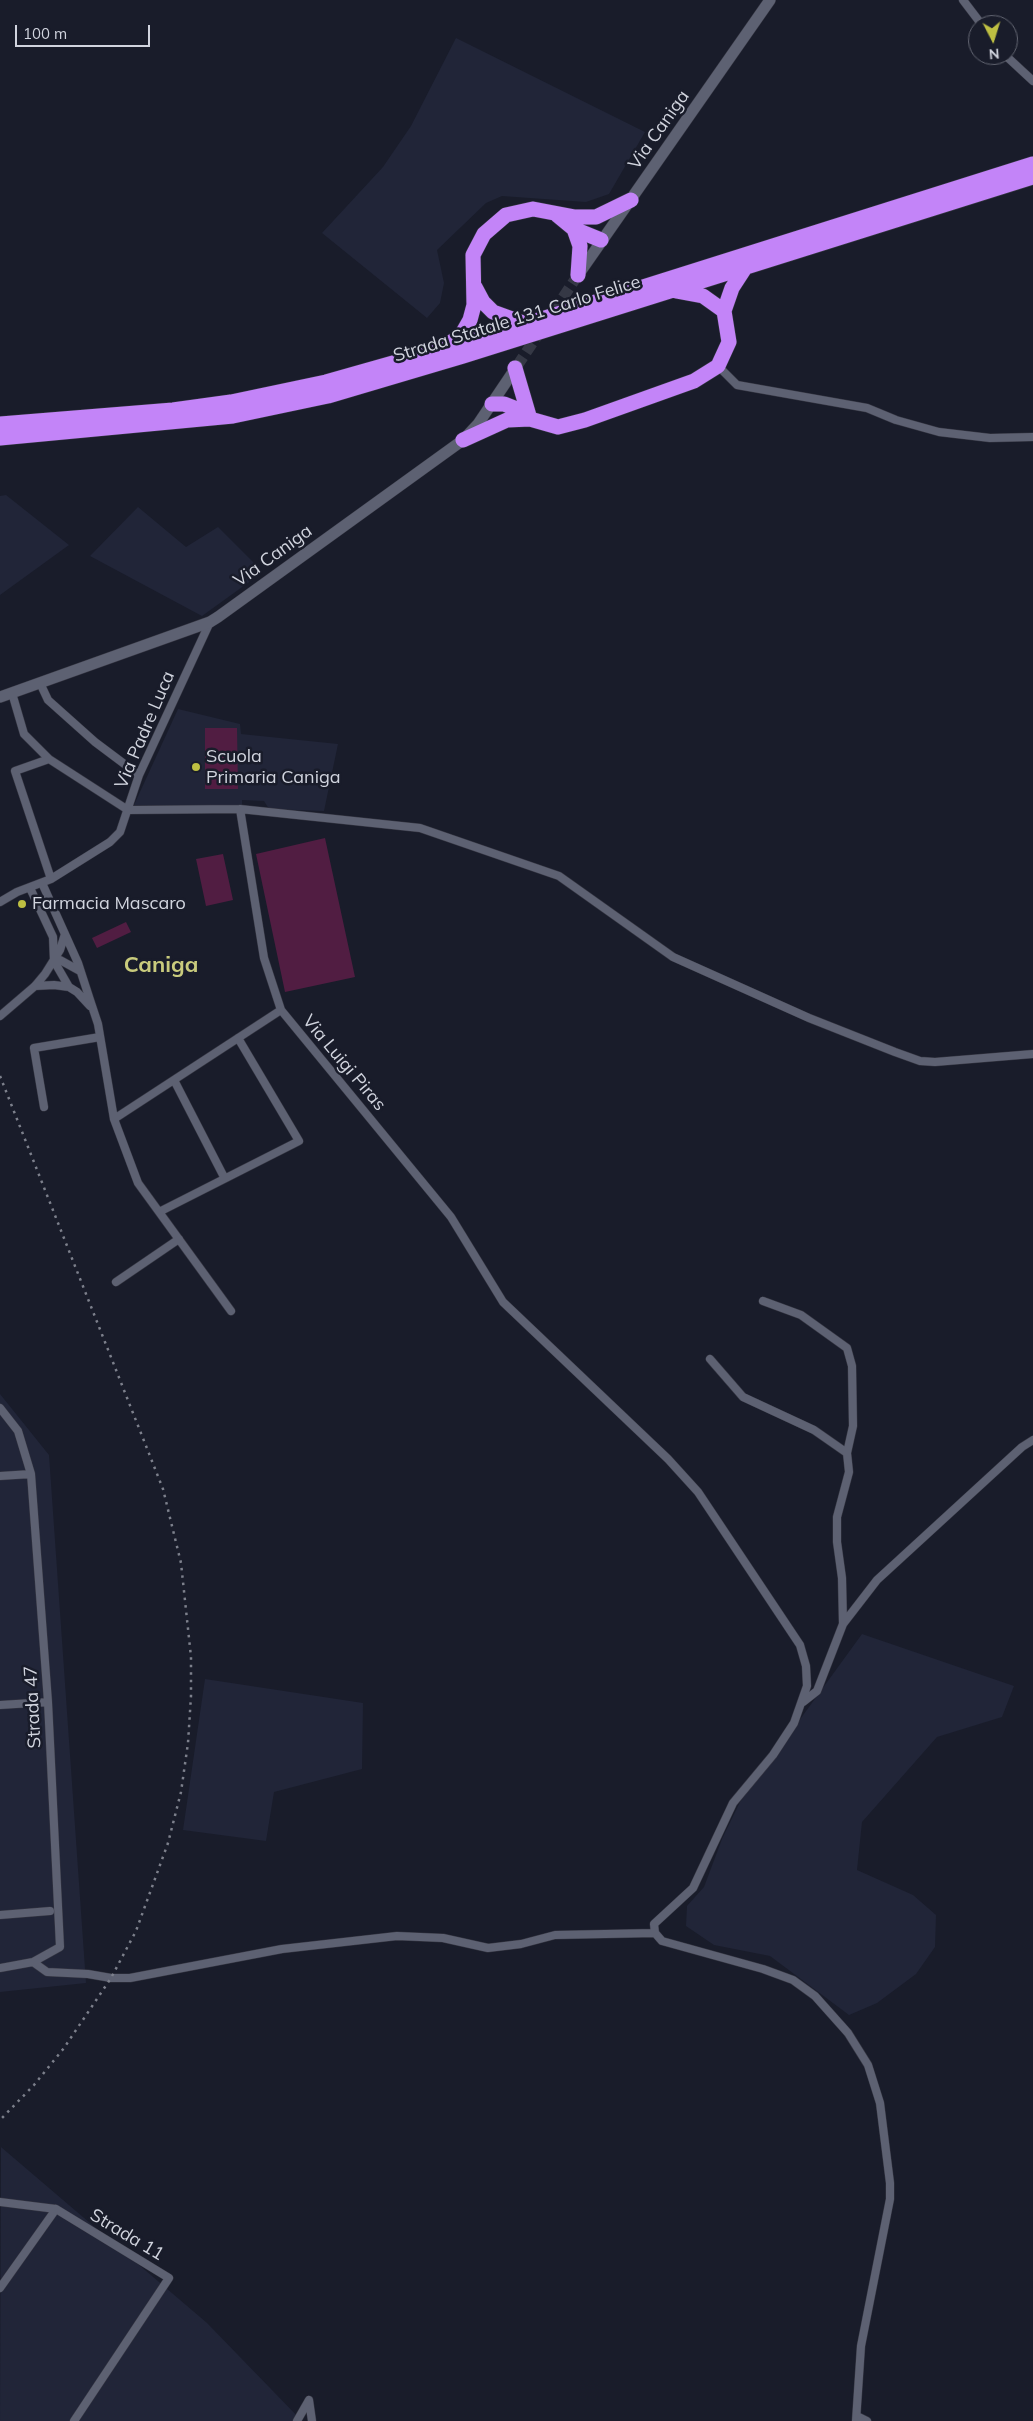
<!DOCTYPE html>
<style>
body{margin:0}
#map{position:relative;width:1033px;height:2421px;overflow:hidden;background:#191c2a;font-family:Mulish,sans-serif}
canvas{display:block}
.north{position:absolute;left:968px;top:15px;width:50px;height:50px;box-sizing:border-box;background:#191c2a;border:1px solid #636672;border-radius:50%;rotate:175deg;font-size:14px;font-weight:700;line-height:20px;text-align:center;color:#d1d4de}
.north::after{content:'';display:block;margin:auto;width:18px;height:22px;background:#bebf42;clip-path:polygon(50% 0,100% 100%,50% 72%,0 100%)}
.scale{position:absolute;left:15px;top:25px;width:135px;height:22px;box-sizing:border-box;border:2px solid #d1d4de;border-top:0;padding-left:6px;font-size:15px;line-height:18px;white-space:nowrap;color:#d1d4de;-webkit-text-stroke:4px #191c2a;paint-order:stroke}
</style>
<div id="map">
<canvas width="1033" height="2421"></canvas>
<div class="north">N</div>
<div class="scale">100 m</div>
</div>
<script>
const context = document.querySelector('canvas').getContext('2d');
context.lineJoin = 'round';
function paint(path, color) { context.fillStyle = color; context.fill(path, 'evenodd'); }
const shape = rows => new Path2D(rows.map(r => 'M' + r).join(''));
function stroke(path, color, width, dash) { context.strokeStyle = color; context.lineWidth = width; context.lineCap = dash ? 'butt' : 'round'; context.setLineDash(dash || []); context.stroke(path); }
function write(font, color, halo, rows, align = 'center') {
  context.font = font + ' Mulish,sans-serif'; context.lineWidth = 5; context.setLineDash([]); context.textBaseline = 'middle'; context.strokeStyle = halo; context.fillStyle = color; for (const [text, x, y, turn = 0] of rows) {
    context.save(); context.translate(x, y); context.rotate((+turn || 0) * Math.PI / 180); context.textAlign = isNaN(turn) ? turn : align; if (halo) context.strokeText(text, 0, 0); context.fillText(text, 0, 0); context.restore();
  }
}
paint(shape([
 [456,38,645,132,609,194,586,202,502,196,486,203,437,250,444,283,440,303,427,318,322,233,383,167,411,126],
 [6,495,69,545,0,595,0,496],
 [138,507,186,547,218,527,263,572,202,616,90,556],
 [178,709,240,724,241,734,338,744,324,811,269,809,264,801,242,800,242,805,134,805],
 [0,1394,49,1455,86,1983,0,1992],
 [862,1634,1014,1686,1002,1717,937,1737,862,1822,857,1870,913,1895,936,1915,935,1947,916,1974,877,2003,849,2015,770,1956,714,1945,686,1926,687,1906,704,1887,722,1839,740,1802],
 [205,1679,363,1703,362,1769,274,1792,266,1841,183,1830],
 [1,2147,207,2323,302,2421,0,2421]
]), '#212538');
paint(shape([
 [205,728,237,728,238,789,205,789],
 [325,838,355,977,285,992,256,854],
 [223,854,233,900,206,906,196,859],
 [126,922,131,932,97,948,92,938]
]), '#511d42');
stroke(shape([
 [517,366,576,278]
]), '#353845', 11, [11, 5.5]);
const street = shape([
 [963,0,982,25],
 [1005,55,1033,81],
 [718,366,737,385,867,408,896,420,939,432,990,438,1033,437],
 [40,683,48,700,95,742,139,775],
 [12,693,24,734,49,759,128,810,240,809,420,828,559,876,673,957,809,1018,895,1052,920,1061,935,1062,1033,1054],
 [49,759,15,771,51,879],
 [240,809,264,958,281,1010,451,1217,503,1302,668,1459,698,1492,800,1645,806,1666,807,1686,794,1723,773,1755,733,1803,693,1888,654,1924,655,1933,662,1941,763,1969,793,1980,815,1996,848,2033,868,2065,880,2103,890,2183,890,2199,861,2346,856,2421],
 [42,883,78,963,90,1000,98,1024,114,1119,138,1183,231,1311],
 [30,888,53,937,54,961,69,987],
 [0,902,17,892,51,879,110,842,120,832,139,775,210,622],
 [54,961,60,960,80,971],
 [35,986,54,985,69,987,77,992,90,1006],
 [0,1016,35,986,45,974,60,950,65,934],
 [174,1080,224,1177],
 [44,1107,34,1048,100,1037],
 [114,1119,281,1010],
 [159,1212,299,1141,238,1038],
 [116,1282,179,1239],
 [763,1301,801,1315,847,1348,852,1366,853,1426,847,1453],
 [710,1359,743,1397,814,1430,847,1453,849,1472,837,1517,837,1542,842,1578,843,1624],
 [0,1408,18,1431,31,1474,48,1702,60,1947,33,1962,0,1968],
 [0,1476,31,1474],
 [803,1702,817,1691,843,1624,877,1580,1022,1447,1033,1440],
 [0,1705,48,1702],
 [0,1915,50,1911],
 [33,1962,47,1972,88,1974,111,1978,130,1978,282,1949,397,1936,443,1938,488,1948,521,1944,555,1935,655,1933],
 [0,2202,56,2209],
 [0,2288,56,2209,169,2278,74,2421],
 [857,2416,867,2421],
 [297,2421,309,2400,312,2421]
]);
const secondary = shape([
 [578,275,770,0],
 [0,697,210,622,218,617,463,440,478,424,517,366]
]);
const highway = shape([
 [557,215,574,229,601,240],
 [574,229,580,246,578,275],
 [475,287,483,302,493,312,526,324],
 [676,291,703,296,724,311],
 [449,344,462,334,470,320,474,305,473,255,484,234,506,215,533,209,575,217,596,217,631,200],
 [515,368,530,419],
 [492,404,504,404,527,413],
 [0,424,173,410,231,402,326,382,485,337,1033,164],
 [0,438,233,416,328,396,463,356,1033,177],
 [463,440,507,420,530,419,558,427,585,420,694,381,718,366,729,342,724,311,732,288,745,268]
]);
stroke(street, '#363743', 9);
stroke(secondary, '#363743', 12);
stroke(highway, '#363743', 16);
stroke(street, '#5d6172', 8);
stroke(secondary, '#5d6172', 11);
stroke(highway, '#c384f8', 15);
stroke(shape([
 [0,1076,163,1489,181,1563,191,1657,191,1696,188,1743,181,1792,168,1843,136,1931,111,1978,64,2048,34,2085,0,2120]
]), '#7d808c', 2.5, [2.5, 5]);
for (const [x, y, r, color] of [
 [196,767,5,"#bebf42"],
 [22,904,5,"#bebf42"]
]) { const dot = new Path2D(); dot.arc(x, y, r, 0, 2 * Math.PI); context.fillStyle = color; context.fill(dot); stroke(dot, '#191c2a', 2); }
write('18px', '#d1d4de', '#191c2a', [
 ["Via Caniga",659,130,-55],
 ["Strada Statale 131 Carlo Felice",517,319,-17],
 ["Via Caniga",273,556,-36],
 ["Via Padre Luca",145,730,-67],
 ["Via Luigi Piras",344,1063,50],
 ["Strada 47",33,1707,-93],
 ["Strada 11",127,2235,31]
]);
write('18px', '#d1d4de', '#191c2a', [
 ["Scuola",206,757],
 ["Primaria Caniga",206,778],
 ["Farmacia Mascaro",32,904]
], 'left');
write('bold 22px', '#c9cb7d', '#191c2a', [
 ["Caniga",161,965]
]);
</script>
